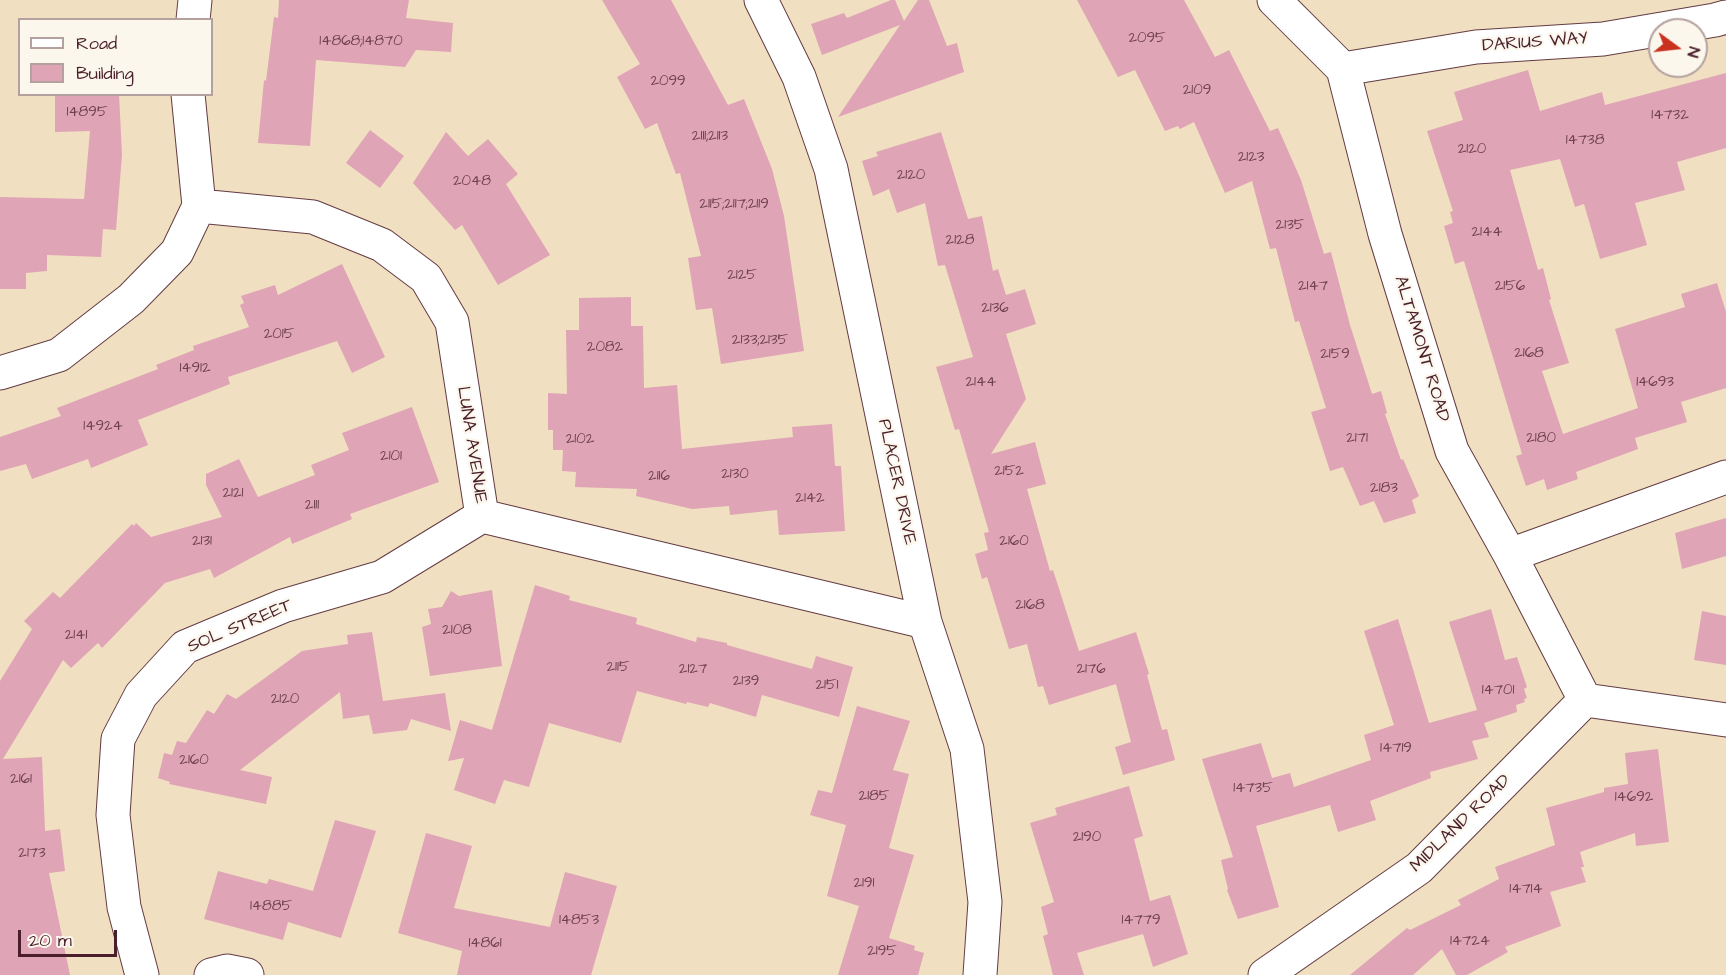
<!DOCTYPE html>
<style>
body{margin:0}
#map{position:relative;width:1726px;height:975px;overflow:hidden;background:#f1dfc1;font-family:"Architects Daughter",sans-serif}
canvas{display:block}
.legend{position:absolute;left:18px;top:18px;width:195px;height:78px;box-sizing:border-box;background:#fbf7ec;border:2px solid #b4a19f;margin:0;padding:8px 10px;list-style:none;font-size:18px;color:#4a1f2b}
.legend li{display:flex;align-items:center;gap:12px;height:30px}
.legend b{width:30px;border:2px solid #b4a19f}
.north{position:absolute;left:1648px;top:18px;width:60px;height:60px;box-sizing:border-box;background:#fbf7ec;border:2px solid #b4a19f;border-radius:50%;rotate:105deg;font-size:16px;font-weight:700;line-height:24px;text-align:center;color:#4a1f2b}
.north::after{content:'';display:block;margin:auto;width:21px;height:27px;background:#c8321e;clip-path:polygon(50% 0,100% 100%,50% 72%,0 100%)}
.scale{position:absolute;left:18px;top:930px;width:99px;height:27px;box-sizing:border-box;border:3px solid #4a1f2b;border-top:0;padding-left:8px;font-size:18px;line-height:21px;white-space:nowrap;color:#4a1f2b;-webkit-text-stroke:4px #fbf7ec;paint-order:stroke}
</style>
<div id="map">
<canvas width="1726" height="975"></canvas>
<ul class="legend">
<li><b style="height:8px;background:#fff"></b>Road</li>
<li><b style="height:16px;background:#dfa4b5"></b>Building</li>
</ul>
<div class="north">N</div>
<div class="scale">20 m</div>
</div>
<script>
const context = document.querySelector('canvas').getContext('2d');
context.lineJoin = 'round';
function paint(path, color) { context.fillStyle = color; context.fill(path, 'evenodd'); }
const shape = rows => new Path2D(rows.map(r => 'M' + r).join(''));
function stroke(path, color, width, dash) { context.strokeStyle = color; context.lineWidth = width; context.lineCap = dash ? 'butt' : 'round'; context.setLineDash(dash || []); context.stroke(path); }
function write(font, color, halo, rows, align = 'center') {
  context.font = font + ' "Architects Daughter",sans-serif'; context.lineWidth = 4.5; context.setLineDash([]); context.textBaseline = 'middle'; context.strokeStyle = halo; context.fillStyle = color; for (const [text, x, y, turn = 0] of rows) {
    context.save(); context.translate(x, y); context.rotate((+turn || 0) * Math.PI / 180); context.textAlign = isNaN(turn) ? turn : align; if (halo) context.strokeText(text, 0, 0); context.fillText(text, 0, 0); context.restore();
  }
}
paint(shape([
 [279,0,409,0,406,18,453,23,451,52,416,50,405,67,316,60,310,146,258,143,264,80,266,81,274,17,278,18],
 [602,0,671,0,728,105,744,99,772,169,784,216,804,351,721,364,712,308,696,310,688,258,701,256,680,173,676,174,657,123,645,129,617,77,640,64],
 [891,0,895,0,904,21,918,0,929,0,947,46,957,43,964,72,838,117,900,25,822,55,811,24,844,13,847,18],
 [1077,0,1184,0,1215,57,1229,50,1270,131,1278,128,1301,180,1324,254,1331,252,1350,325,1372,394,1381,391,1387,413,1385,414,1401,460,1403,459,1419,496,1412,500,1416,513,1384,523,1374,501,1360,506,1343,467,1330,471,1311,412,1326,408,1299,321,1295,322,1276,248,1270,249,1252,181,1225,193,1194,122,1180,129,1178,126,1165,131,1135,70,1118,77],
 [1528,70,1540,111,1602,92,1605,105,1726,73,1726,148,1677,162,1685,190,1635,203,1647,245,1600,259,1584,204,1575,207,1560,159,1510,170,1538,270,1543,268,1551,299,1549,300,1569,363,1542,371,1563,434,1638,408,1615,329,1685,307,1681,294,1717,283,1726,312,1726,388,1681,402,1687,422,1635,438,1638,449,1576,472,1578,479,1547,490,1544,479,1526,486,1516,456,1522,454,1464,261,1455,264,1444,226,1453,223,1450,212,1453,211,1427,131,1463,120,1454,92],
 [55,94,119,94,122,155,116,230,103,229,101,257,47,255,47,271,26,273,26,289,0,289,0,197,84,199,90,131,55,132],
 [370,130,404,156,380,188,346,163],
 [446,132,468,156,488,139,518,174,506,184,550,255,498,285,462,225,455,230,413,183],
 [941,132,968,219,982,216,993,271,998,269,1006,295,1025,289,1036,324,1006,334,1026,399,991,454,1035,442,1046,484,1027,489,1050,571,1053,570,1079,651,1136,632,1149,674,1147,675,1162,730,1167,729,1175,760,1123,775,1115,747,1131,742,1116,684,1049,705,1043,686,1038,687,1027,644,1009,649,987,577,982,579,975,554,988,550,984,533,989,532,959,429,955,430,936,367,973,357,945,265,938,266,925,203,897,213,889,189,873,196,862,161,878,156,876,152],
 [342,264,385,357,352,373,337,341,228,377,230,384,138,420,148,445,91,468,88,459,32,479,26,464,0,471,0,437,61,416,57,408,158,369,156,365,194,350,193,346,249,327,240,305,244,303,241,296,275,285,278,295],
 [631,297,631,326,643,326,644,388,677,385,682,449,793,437,792,427,832,424,835,466,841,466,845,531,779,535,777,510,730,515,729,506,692,509,636,496,637,489,575,487,576,472,562,471,563,450,553,450,553,430,548,430,548,393,567,394,566,330,579,330,579,298],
 [412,407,439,482,350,514,352,519,292,544,290,537,214,578,210,569,165,583,102,648,98,643,71,668,63,660,3,759,42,757,45,831,60,829,65,871,49,873,70,975,0,975,0,681,32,629,24,621,53,592,60,598,132,524,134,526,136,523,151,537,222,517,206,485,206,474,239,459,258,497,315,475,311,465,349,450,342,433],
 [1726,518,1726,556,1682,569,1675,533],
 [535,585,570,596,569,600,637,618,636,624,696,642,697,637,727,643,727,645,812,669,816,656,853,667,839,717,762,695,756,717,710,703,708,707,687,702,686,704,637,691,621,743,549,723,529,787,504,780,495,804,454,790,464,758,448,761,460,720,492,730],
 [492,590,502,666,430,676,422,627,431,624,428,609,442,607,451,591,459,596],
 [1491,609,1505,660,1517,657,1527,687,1524,689,1527,698,1524,699,1525,702,1516,705,1517,712,1484,723,1489,737,1472,741,1478,759,1430,772,1431,778,1370,801,1376,820,1338,832,1330,805,1256,826,1279,907,1238,919,1227,890,1228,889,1221,860,1233,857,1202,759,1261,743,1272,778,1290,773,1294,787,1371,760,1364,735,1394,725,1364,631,1398,619,1429,723,1477,710,1449,622],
 [1702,611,1726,616,1726,665,1694,660],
 [372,632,383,701,445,693,451,731,411,719,407,730,373,734,369,715,343,719,340,692,240,770,272,777,266,804,169,784,170,782,158,778,164,753,172,755,177,741,186,743,207,710,214,714,227,694,236,699,302,651,348,644,347,635],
 [857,706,910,721,893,770,909,774,889,848,914,855,889,938,915,946,914,950,924,953,918,975,838,975,859,906,827,896,846,825,810,815,818,790,832,793],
 [1658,749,1669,842,1636,846,1635,833,1580,852,1584,867,1581,867,1586,882,1550,892,1561,926,1505,947,1508,952,1467,975,1456,975,1442,949,1413,975,1350,975,1407,928,1410,930,1461,905,1458,900,1499,879,1495,867,1555,845,1546,808,1604,792,1604,788,1628,784,1625,753],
 [1129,786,1143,836,1134,839,1150,901,1170,895,1188,954,1153,967,1143,934,1077,953,1084,975,1053,975,1043,936,1048,934,1041,907,1054,902,1030,823,1057,815,1055,808],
 [335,820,376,831,341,938,288,922,283,940,204,919,218,871,267,884,269,879,313,891],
 [426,833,472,846,454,908,550,927,565,872,617,886,591,975,457,975,462,951,398,933]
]), '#dfa4b5');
const street = shape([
 [761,0,799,77,831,169,925,622,967,749,985,902,980,975],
 [1274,0,1343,69,1385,234,1452,451,1510,555,1585,700],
 [193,20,195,0],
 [1343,69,1476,47,1603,39,1715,20,1726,17],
 [199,206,313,217,382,245,426,278,452,322,482,516,925,622],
 [0,373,59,355,131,299,177,252,199,206,188,94],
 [1510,555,1726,477],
 [1585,700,1726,720],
 [142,975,124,907,113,815,118,739,141,695,185,647,283,606,382,577,482,516],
 [211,975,227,971,247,975],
 [1265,975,1419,868,1585,700]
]);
stroke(street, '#633c42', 35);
stroke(street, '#fff', 33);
write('15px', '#6f404e', null, [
 ["2095",1147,39],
 ["14868;14870",361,42],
 ["2099",668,82],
 ["2109",1197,91],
 ["14895",87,113],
 ["14732",1670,116],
 ["2111;2113",710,137],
 ["14738",1585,141],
 ["2120",1472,150],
 ["2123",1251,158],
 ["2120",911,176],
 ["2048",472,182],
 ["2115;2117;2119",734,205],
 ["2135",1290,226],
 ["2144",1487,233],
 ["2128",960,241],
 ["2125",742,276],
 ["2147",1313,287],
 ["2156",1510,287],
 ["2136",995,309],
 ["2015",279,335],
 ["2133;2135",760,341],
 ["2082",605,348],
 ["2168",1529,354],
 ["2159",1335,355],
 ["14912",195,369],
 ["2144",981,383],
 ["14693",1655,383],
 ["14924",103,427],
 ["2171",1357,439],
 ["2180",1541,439],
 ["2102",580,440],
 ["2101",391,457],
 ["2152",1009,472],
 ["2130",735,475],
 ["2116",659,477],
 ["2183",1384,489],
 ["2121",233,494],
 ["2142",810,499],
 ["2111",312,506],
 ["2131",202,542],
 ["2160",1014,542],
 ["2168",1030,606],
 ["2108",457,631],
 ["2141",76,636],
 ["2115",618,668],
 ["2127",693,670],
 ["2176",1091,670],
 ["2139",746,682],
 ["2151",827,686],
 ["14701",1498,691],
 ["2120",285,700],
 ["14719",1396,749],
 ["2160",194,761],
 ["2161",21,780],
 ["14735",1253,789],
 ["2185",874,797],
 ["14692",1634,798],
 ["2190",1087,838],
 ["2173",32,854],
 ["2191",864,884],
 ["14714",1526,890],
 ["14885",271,907],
 ["14853",579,921],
 ["14779",1141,921],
 ["14724",1470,942],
 ["14861",485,944],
 ["2195",882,952]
]);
write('18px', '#4a1f2b', '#fbf7ec', [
 ["DARIUS WAY",1535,43,-4],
 ["ALTAMONT ROAD",1421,349,73],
 ["LUNA AVENUE",471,445,81],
 ["PLACER DRIVE",896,482,78],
 ["SOL STREET",240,627,-23],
 ["MIDLAND ROAD",1461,824,-44]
]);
</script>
